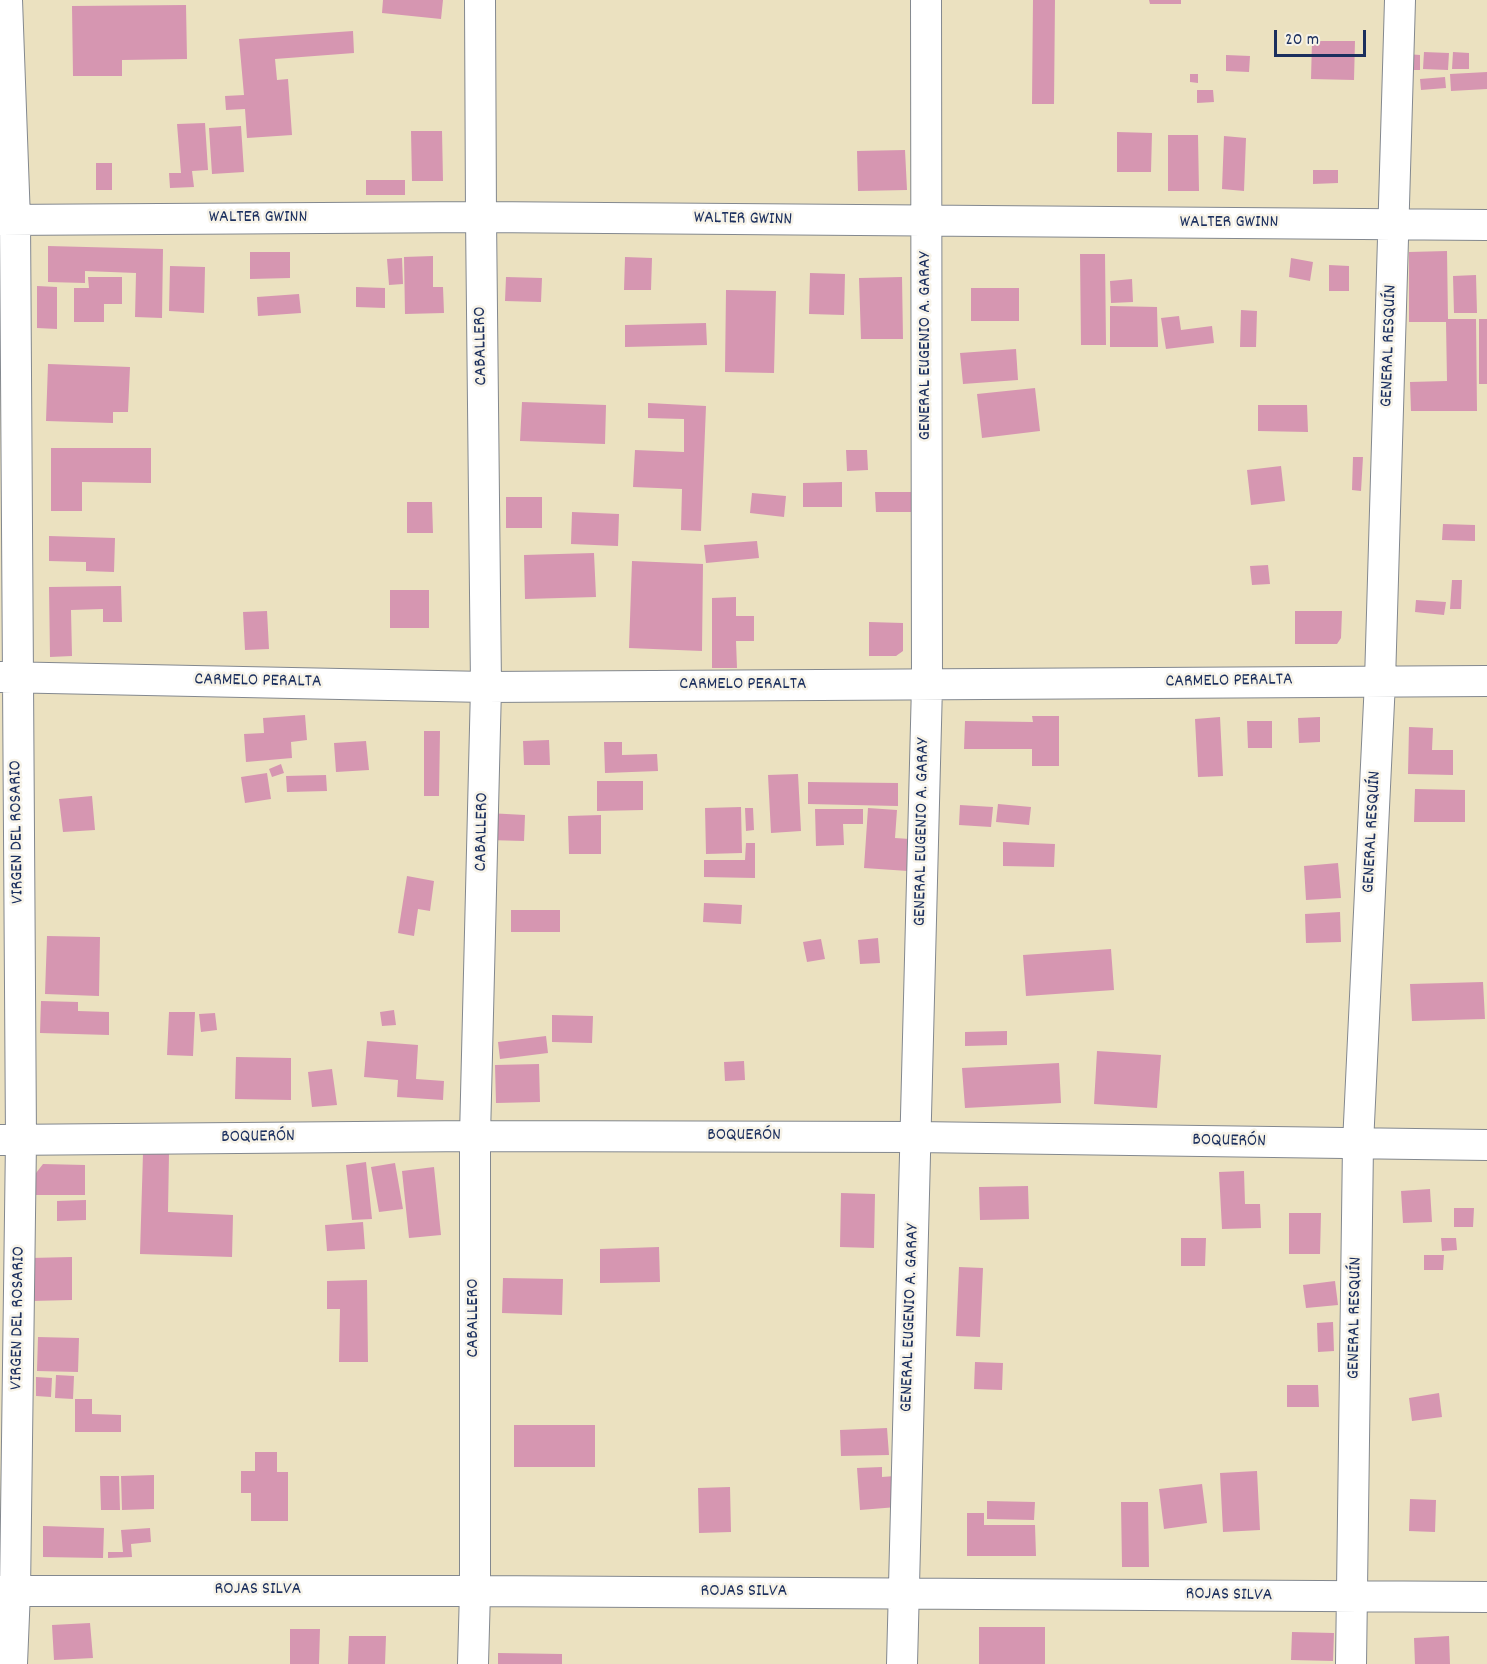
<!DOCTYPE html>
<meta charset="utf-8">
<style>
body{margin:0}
#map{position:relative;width:1487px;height:1664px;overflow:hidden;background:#ebe1c0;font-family:Dekko,sans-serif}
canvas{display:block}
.scale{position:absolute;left:1274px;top:30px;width:92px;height:27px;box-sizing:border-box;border:3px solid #1b2f5e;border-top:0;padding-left:8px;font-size:18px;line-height:21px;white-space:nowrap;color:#1b2f5e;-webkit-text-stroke:4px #f7f3e8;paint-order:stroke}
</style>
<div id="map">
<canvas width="1487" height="1664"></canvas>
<div class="scale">20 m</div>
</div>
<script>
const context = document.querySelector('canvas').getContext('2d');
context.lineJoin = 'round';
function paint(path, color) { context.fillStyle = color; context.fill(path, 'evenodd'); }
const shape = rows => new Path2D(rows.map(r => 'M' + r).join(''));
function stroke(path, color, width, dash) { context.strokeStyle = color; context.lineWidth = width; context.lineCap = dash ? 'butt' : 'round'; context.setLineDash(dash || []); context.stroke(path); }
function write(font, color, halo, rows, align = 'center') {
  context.font = font + ' Dekko,sans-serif'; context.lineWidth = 5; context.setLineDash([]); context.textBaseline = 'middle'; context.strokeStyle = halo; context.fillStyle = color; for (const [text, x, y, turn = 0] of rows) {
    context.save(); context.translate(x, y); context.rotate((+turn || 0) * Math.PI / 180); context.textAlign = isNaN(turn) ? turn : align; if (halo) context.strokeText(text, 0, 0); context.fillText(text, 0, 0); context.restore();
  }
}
paint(shape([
 [383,0,443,0,441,19,382,13],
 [1033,0,1055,0,1054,104,1032,104],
 [1149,0,1181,0,1181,4,1150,4],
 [186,5,187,59,122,60,122,76,73,76,72,6],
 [353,31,354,53,275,59,277,80,288,79,292,135,247,138,245,109,226,110,225,96,244,95,239,39],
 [1312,41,1355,41,1354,80,1311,79],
 [1424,52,1449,53,1448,70,1423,69],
 [1453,52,1469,53,1469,69,1452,69],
 [1407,54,1420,55,1420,70,1407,70],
 [1226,55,1250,56,1249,72,1226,71],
 [1487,72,1487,89,1451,91,1450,74],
 [1190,74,1198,74,1198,83,1190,82],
 [1445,77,1446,88,1421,90,1420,79],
 [1197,90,1213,90,1214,102,1197,103],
 [205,123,208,170,192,171,194,187,170,188,169,173,181,173,177,124],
 [241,126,244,172,212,174,209,128],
 [411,131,442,131,443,181,412,181],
 [1117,132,1152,133,1151,172,1117,172],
 [1168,135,1198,135,1199,191,1168,191],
 [1224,136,1246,138,1244,191,1222,189],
 [905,150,907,190,858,191,857,151],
 [96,163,112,163,112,190,96,190],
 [1313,170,1338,170,1338,183,1313,184],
 [366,180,405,180,405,195,366,195],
 [48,246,163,249,162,318,135,317,136,273,85,271,85,283,48,282],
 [1447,251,1448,319,1476,319,1477,411,1411,411,1410,382,1447,381,1446,322,1409,322,1409,252],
 [250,252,290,252,290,278,250,279],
 [1080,254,1105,254,1106,345,1081,345],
 [433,256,433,287,443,287,444,313,405,314,404,257],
 [625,257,652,258,651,290,624,290],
 [402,258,403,284,389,285,387,259],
 [1291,258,1313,262,1310,281,1289,277],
 [1329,265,1349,266,1349,291,1329,291],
 [170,266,205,267,204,313,169,311],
 [810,273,845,274,844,315,809,314],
 [1476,275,1477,313,1454,313,1453,276],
 [88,277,122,277,122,304,104,304,104,322,74,322,74,288,89,288],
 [506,277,542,278,541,302,505,301],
 [902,277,903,339,861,339,859,278],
 [1132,279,1133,302,1111,303,1110,281],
 [37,286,57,287,57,329,37,328],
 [356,287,385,288,385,308,356,307],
 [971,288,1019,288,1019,321,971,321],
 [726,290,776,291,774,373,725,372],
 [299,294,301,313,258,316,257,297],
 [1110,306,1157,307,1158,347,1110,347],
 [1241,310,1257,311,1256,347,1240,347],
 [1179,316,1181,330,1212,326,1214,343,1166,349,1161,318],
 [1479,319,1487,319,1487,384,1479,384],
 [706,323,707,345,625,347,625,325],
 [1016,349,1018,380,963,384,960,353],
 [48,364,130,367,128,412,113,412,113,423,46,421],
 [1035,388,1040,431,982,438,977,394],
 [522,402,606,405,605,444,520,441],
 [648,403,706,406,701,531,681,530,682,489,633,487,635,450,684,452,684,419,648,418],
 [1258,405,1307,405,1308,432,1258,431],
 [51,448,151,448,151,483,82,482,82,511,51,511],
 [846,450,867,450,868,470,847,471],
 [1353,457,1363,457,1361,491,1352,490],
 [1281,466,1285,501,1251,505,1247,470],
 [842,482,842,507,803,507,803,483],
 [875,492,911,492,911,512,876,512],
 [752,493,786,496,784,517,750,513],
 [506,497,542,497,542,528,506,528],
 [407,502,432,502,433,533,407,533],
 [572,512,619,514,618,546,571,544],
 [1443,524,1475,525,1475,541,1442,540],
 [49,536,115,538,114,572,86,571,86,562,49,561],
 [757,541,759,558,706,563,704,545],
 [594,553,596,597,525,599,524,555],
 [632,561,703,564,702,651,629,648],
 [1268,565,1270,584,1252,585,1250,566],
 [1452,580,1462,580,1461,609,1450,609],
 [121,586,122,622,103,622,103,609,71,610,72,656,50,657,49,587],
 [390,590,429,590,429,628,390,628],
 [736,597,736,616,754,616,754,641,736,641,737,668,712,668,712,598],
 [1416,600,1446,602,1444,615,1415,612],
 [267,611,269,649,245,650,243,612],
 [1295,611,1342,611,1341,638,1337,644,1295,644],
 [869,622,903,623,903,651,896,656,869,656],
 [305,715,307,740,291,742,292,758,246,762,244,734,264,733,263,718],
 [1032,716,1059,716,1059,766,1032,766,1032,749,964,749,965,721,1033,722],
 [1220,717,1223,776,1198,777,1195,719],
 [1320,717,1320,742,1299,743,1298,718],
 [1247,721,1272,721,1272,748,1248,748],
 [1409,727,1433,728,1432,750,1453,750,1453,775,1408,774],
 [424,731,440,731,439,796,424,796],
 [549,740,550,765,524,765,523,741],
 [366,741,369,770,336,772,334,743],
 [604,742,622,742,622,755,657,754,658,771,605,773],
 [281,764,284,773,272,777,269,769],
 [267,773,271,799,245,803,241,777],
 [798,774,801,831,771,833,768,775],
 [326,775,327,791,287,792,286,776],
 [597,781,643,781,643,810,597,811],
 [808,782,898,783,898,806,808,804],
 [1415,789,1465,790,1465,822,1414,822],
 [92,796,95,830,63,832,59,799],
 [998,804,1031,807,1029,825,996,822],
 [960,805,993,807,991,827,959,825],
 [741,807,742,853,706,854,705,808],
 [745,808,753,808,754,830,746,831],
 [868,808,897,810,895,838,910,839,908,871,864,868],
 [815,809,863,809,863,824,843,824,844,845,816,846],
 [488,813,525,815,524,841,488,840],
 [601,815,601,854,569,854,568,816],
 [1003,842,1055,844,1054,867,1003,866],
 [746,843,755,843,755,878,704,877,704,860,745,860],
 [1338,863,1341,898,1306,900,1304,866],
 [407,876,434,881,430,911,418,909,414,936,398,933],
 [704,903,742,905,741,924,703,922],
 [511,910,560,910,560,932,511,932],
 [1340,912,1341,942,1306,943,1305,914],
 [47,936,100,937,99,996,45,994],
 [878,938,880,963,860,964,858,940],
 [821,939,825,959,807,962,803,942],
 [1111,949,1114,990,1026,996,1023,955],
 [1483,982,1485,1019,1412,1021,1410,984],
 [41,1001,78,1002,78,1011,109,1012,109,1035,40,1033],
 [394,1010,396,1025,382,1026,380,1012],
 [169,1012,195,1012,193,1056,167,1055],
 [215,1013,217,1030,201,1032,199,1014],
 [552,1015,593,1016,592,1043,552,1042],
 [1007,1031,1007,1045,965,1046,965,1032],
 [546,1036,548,1053,500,1059,498,1042],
 [367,1041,418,1045,416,1079,444,1081,443,1100,397,1097,398,1080,364,1077],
 [1097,1051,1161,1055,1157,1108,1094,1104],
 [236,1057,291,1058,291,1100,235,1099],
 [744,1061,745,1080,725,1081,724,1062],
 [1059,1063,1061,1103,965,1108,962,1068],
 [539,1064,540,1102,496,1103,495,1065],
 [332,1069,337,1105,312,1107,308,1072],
 [143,1153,169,1154,168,1212,233,1215,232,1257,140,1254],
 [366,1162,372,1219,352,1220,346,1165],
 [395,1163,403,1209,379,1212,371,1167],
 [43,1164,85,1165,85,1195,35,1195,36,1173],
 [434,1167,441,1235,409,1238,402,1171],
 [1244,1171,1245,1204,1260,1204,1261,1228,1222,1229,1219,1172],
 [1028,1186,1029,1219,980,1220,979,1187],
 [1430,1189,1432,1222,1403,1223,1401,1191],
 [841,1193,875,1194,874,1248,840,1247],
 [86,1200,86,1220,57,1221,57,1201],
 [1454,1208,1474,1208,1473,1227,1454,1227],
 [1289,1213,1321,1213,1320,1254,1289,1254],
 [363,1222,365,1249,327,1251,325,1225],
 [1181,1238,1206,1238,1205,1266,1181,1266],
 [1441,1238,1456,1238,1457,1250,1442,1251],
 [659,1247,660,1282,600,1283,600,1249],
 [1424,1255,1444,1255,1443,1270,1424,1270],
 [72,1257,72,1300,31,1301,30,1258],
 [959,1267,983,1268,980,1337,956,1336],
 [503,1278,563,1279,562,1315,502,1313],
 [367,1280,368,1362,339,1362,340,1309,327,1309,327,1281],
 [1335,1281,1338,1305,1306,1308,1303,1285],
 [1333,1322,1334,1351,1318,1352,1317,1323],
 [38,1337,79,1338,78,1372,37,1371],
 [975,1362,1003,1363,1002,1390,974,1389],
 [56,1375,74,1376,73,1399,55,1398],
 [36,1377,52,1378,51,1397,36,1396],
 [1287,1385,1318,1385,1319,1407,1287,1407],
 [1439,1393,1442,1417,1412,1421,1409,1398],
 [75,1399,92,1399,92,1414,121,1415,121,1432,75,1432],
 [514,1425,595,1425,595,1467,514,1467],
 [887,1428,889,1455,841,1456,840,1430],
 [255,1452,277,1452,277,1472,288,1472,288,1521,251,1521,251,1493,241,1493,241,1471,255,1471],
 [882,1467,882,1477,895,1476,897,1507,860,1510,857,1468],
 [1257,1471,1260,1530,1223,1532,1220,1473],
 [154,1475,154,1509,122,1510,121,1476],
 [100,1476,119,1476,120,1510,101,1510],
 [1202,1484,1207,1523,1164,1529,1159,1489],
 [730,1487,731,1532,699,1533,698,1488],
 [1410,1499,1436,1500,1435,1532,1409,1531],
 [987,1501,1035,1502,1034,1520,987,1519],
 [1121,1502,1148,1502,1149,1567,1122,1567],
 [967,1513,984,1513,984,1525,1035,1525,1036,1556,967,1556],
 [43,1526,104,1528,103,1558,43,1557],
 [150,1528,151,1542,131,1544,132,1557,108,1558,108,1552,123,1552,121,1530],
 [90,1623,93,1658,54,1660,52,1625],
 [979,1627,1045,1627,1045,1664,979,1664],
 [290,1629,320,1629,319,1664,290,1664],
 [1292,1632,1334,1633,1333,1661,1291,1660],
 [349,1636,386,1636,385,1664,348,1664],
 [1449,1636,1450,1664,1415,1664,1414,1638],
 [498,1653,562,1654,562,1664,498,1664]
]), '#d696b1');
const minor = shape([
 [7,0,15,220,21,1140,15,1591,12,1664],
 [0,220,481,217,1487,225],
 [0,677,486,687,1487,681],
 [0,1140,475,1136,916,1137,1487,1145],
 [0,1591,475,1591,1487,1597],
 [473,1664,475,1591,475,1136,486,687,481,217,480,0],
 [902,1664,927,685,926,0],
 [1351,1664,1358,1144,1380,681,1400,0]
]);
stroke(minor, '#83888f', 32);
stroke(minor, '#fff', 30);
write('18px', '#1b2f5e', '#f7f3e8', [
 ["WALTER GWINN",258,219],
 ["WALTER GWINN",743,220,1],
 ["WALTER GWINN",1229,224],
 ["CABALLERO",482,346,-91],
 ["GENERAL EUGENIO A. GARAY",927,346,-90],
 ["GENERAL RESQUÍN",1390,346,-88],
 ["CARMELO PERALTA",258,682,1],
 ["CARMELO PERALTA",1229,682,-1],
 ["CARMELO PERALTA",743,686],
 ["VIRGEN DEL ROSARIO",18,832,-91],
 ["CABALLERO",483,832,-89],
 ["GENERAL EUGENIO A. GARAY",923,832,-89],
 ["GENERAL RESQUÍN",1373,832,-87],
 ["BOQUERÓN",744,1137],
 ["BOQUERÓN",258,1138,-1],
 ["BOQUERÓN",1229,1142,1],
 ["VIRGEN DEL ROSARIO",19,1318,-89],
 ["CABALLERO",475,1318,-90],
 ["GENERAL EUGENIO A. GARAY",911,1318,-88],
 ["GENERAL RESQUÍN",1356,1318,-89],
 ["ROJAS SILVA",258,1591],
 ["ROJAS SILVA",744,1593],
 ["ROJAS SILVA",1229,1596,1]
]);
</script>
